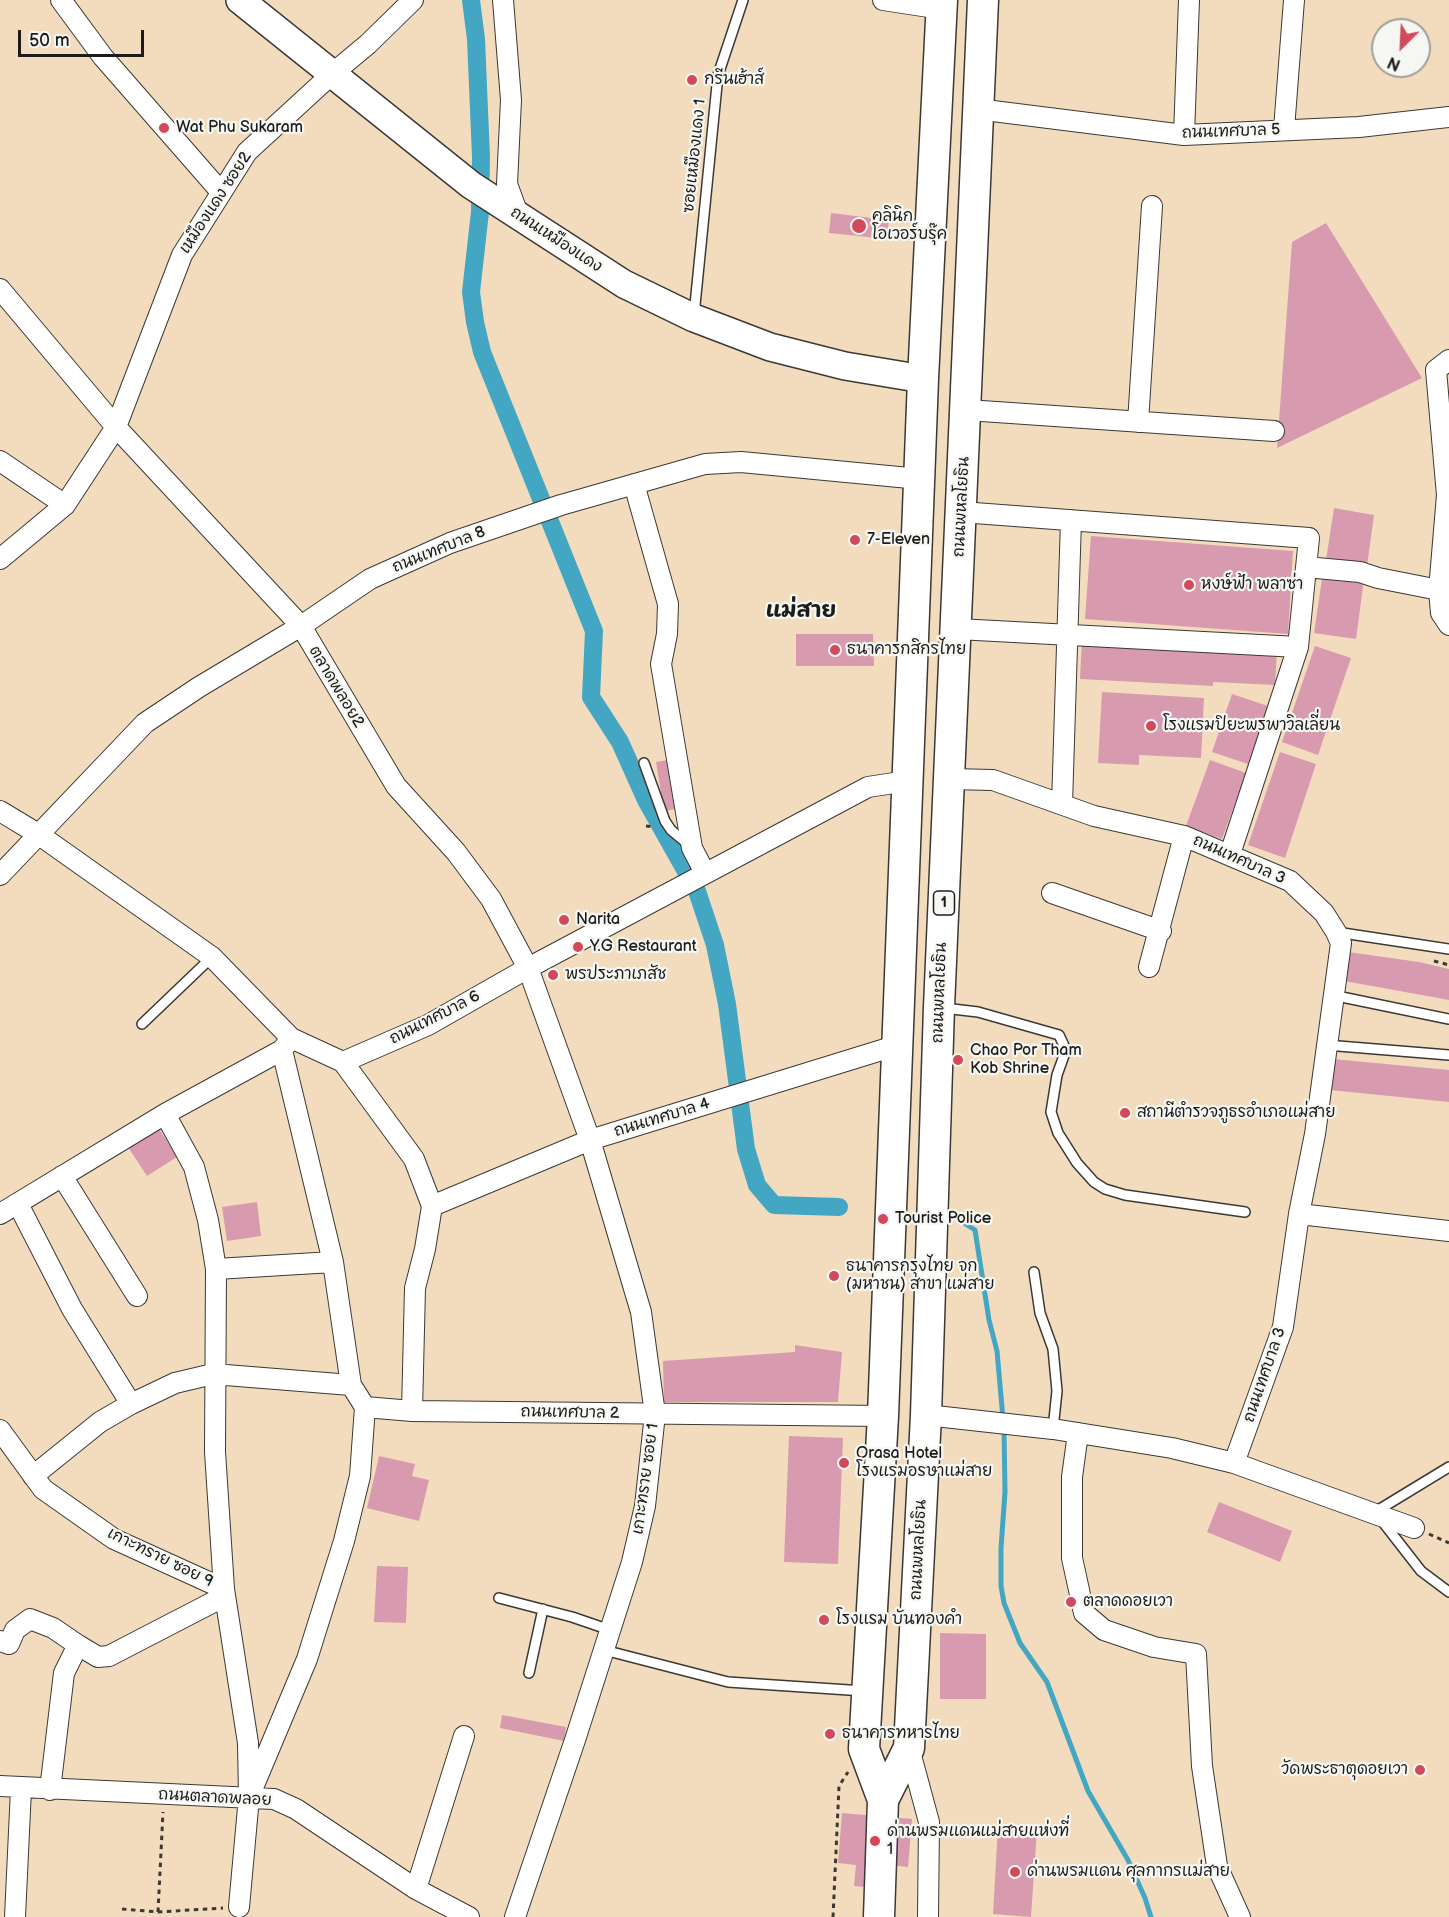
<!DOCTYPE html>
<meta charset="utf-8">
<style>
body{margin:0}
#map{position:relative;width:1449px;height:1917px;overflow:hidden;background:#f3dcbd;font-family:"Balsamiq Sans",sans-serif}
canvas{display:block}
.north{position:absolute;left:1371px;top:18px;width:60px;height:60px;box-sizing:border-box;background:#f6f6f2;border:2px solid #9f9f9c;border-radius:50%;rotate:204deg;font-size:16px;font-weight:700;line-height:24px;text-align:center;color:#1c1c1c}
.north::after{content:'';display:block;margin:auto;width:21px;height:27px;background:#d1495b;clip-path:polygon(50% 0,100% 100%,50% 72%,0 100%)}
.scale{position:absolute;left:18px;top:30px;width:126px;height:27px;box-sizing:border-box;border:3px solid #1c1c1c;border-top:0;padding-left:8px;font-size:18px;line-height:21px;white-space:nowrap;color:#1c1c1c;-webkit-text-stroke:4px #f6f6f2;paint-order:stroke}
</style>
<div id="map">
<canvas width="1449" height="1917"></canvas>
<div class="north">N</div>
<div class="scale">50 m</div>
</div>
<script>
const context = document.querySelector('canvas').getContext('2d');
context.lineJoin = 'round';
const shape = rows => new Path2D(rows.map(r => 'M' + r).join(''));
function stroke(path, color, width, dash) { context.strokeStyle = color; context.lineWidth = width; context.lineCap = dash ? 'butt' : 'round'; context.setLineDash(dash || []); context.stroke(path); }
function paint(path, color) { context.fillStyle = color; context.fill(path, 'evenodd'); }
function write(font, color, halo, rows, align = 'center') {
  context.font = font + ' "Balsamiq Sans","Playpen Sans Thai",sans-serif'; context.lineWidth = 4.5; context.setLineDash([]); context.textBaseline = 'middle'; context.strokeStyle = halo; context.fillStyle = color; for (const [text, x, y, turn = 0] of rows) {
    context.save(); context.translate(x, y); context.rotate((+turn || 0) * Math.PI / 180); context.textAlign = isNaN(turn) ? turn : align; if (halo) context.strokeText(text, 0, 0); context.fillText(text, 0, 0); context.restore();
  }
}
stroke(shape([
 [961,1221,975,1230,989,1320,997,1351,1003,1419],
 [1004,1429,1005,1492,1001,1548,1001,1586,1004,1603,1020,1643,1047,1682,1088,1791,1128,1860,1145,1898,1151,1917]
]), '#43a7c3', 5);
stroke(shape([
 [471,0,476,39,481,157,480,212,471,292,475,322,482,352,594,631,591,697,620,742,646,800,697,891,715,945,727,1004,746,1149,757,1185,774,1205,839,1207]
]), '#43a7c3', 18);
paint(shape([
 [831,213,889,220,887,239,829,233],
 [1326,223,1422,378,1277,448,1292,242],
 [1334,508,1374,515,1367,566,1326,560],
 [1091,536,1293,551,1288,634,1085,619],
 [1323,572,1364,579,1356,639,1314,633],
 [796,634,873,634,874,666,796,666],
 [1082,639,1277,650,1275,685,1213,682,1213,686,1080,679],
 [1315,646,1351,658,1318,755,1282,742],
 [1102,692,1204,698,1201,758,1139,755,1139,765,1098,763],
 [1232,694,1268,706,1248,764,1212,752],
 [1280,752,1316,764,1285,858,1248,845],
 [674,759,682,808,664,811,656,762],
 [1210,760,1246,773,1222,839,1186,826],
 [1341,951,1419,962,1449,969,1449,1000,1339,980],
 [1333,1059,1449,1070,1449,1102,1330,1090],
 [158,1127,177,1157,147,1176,128,1147],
 [257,1202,261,1236,227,1241,222,1207],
 [795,1345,842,1352,838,1402,664,1402,663,1361,795,1352],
 [789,1436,843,1438,838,1564,784,1562],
 [379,1456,415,1464,412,1476,429,1480,419,1521,367,1508],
 [1219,1502,1292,1531,1280,1562,1207,1532],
 [377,1566,408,1567,406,1623,374,1622],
 [940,1633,986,1634,986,1699,940,1699],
 [502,1715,566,1727,564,1741,500,1728],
 [842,1813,912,1819,908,1867,890,1865,888,1889,854,1886,856,1865,838,1863],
 [998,1827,1037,1830,1031,1917,993,1914]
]), '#d89aaf');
const lane = shape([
 [694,315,718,75,743,0],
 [644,763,665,821,671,830,689,845],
 [1336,932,1449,949],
 [1332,995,1449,1019],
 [944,1008,978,1012,1059,1035,1066,1050,1057,1075,1051,1112,1058,1133,1077,1163,1094,1182,1105,1189,1125,1195,1245,1212],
 [142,1024,212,957],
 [1326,1045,1449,1055],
 [1034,1272,1040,1313,1053,1349,1057,1391,1053,1429],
 [1449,1467,1375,1512,1421,1571,1449,1592],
 [499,1598,572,1617,610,1630],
 [604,1650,728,1682,864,1691],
 [529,1673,543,1609]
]);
const street = shape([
 [61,0,103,57,221,192],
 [503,0,511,100,507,184,519,217],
 [883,0,942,9],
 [977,109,1184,135,1359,127,1449,117],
 [1284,129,1294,0],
 [1184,135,1189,0],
 [0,289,116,427,301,626,396,786,456,852,491,899,528,968,590,1140,641,1312,655,1414,645,1506,632,1562,575,1740,515,1917],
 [1449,360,1436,370,1447,495,1439,590,1441,613,1449,625],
 [967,410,1274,431],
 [1138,422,1152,206],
 [0,461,65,505],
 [634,484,668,604,667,634,661,664,692,848,705,873],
 [961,512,1309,538,1298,647,1230,854],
 [0,559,65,505,116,427,182,255,247,152,332,74,368,44,413,0],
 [1306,567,1360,572,1378,578,1439,590],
 [957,629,1298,647],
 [950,779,993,780,1094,816,1184,836,1290,881,1324,913,1336,932,1341,943,1315,1134,1299,1214,1283,1327,1234,1463],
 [1062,804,1071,520],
 [0,811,38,834,212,957,291,1038,343,1062,428,1025,528,968,868,787,907,781],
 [0,875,145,723,199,687,301,626,370,579,450,543,561,505,705,464,741,462,920,479],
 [1052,893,1161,931],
 [1149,967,1184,836],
 [343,1062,414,1159,432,1206,425,1249,415,1288,412,1411],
 [165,1114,194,1167,208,1220,216,1269,215,1452,224,1589],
 [62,1176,137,1296],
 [18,1204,72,1309,131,1404,175,1383,213,1374,351,1385],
 [432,1206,590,1140,898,1045],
 [0,1214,165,1114,282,1050,289,1041],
 [1299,1214,1449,1231],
 [216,1269,333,1262],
 [365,1407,412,1411,883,1416],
 [926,1415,1053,1429,1172,1448,1234,1463,1414,1528],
 [0,1430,43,1489,114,1539,224,1589,248,1743,249,1797,239,1907],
 [1078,1433,1072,1477,1072,1558,1084,1613,1104,1630,1154,1647,1196,1654,1202,1766,1217,1866,1240,1917],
 [33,1476,100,1422,131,1404],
 [0,1641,9,1644,15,1630,30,1619,53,1628,78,1645,64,1673,50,1790],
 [78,1645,98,1657,109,1656,225,1596],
 [909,1748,929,1822,928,1917],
 [0,1786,274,1799,296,1809,416,1889,469,1917],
 [249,1797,307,1659,344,1541,360,1476,365,1407,351,1385,333,1262,282,1050],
 [416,1889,464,1736],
 [15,1917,21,1789]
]);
const secondary = shape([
 [240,0,471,185,624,284,694,318,770,347,845,366,923,379]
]);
const primary = shape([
 [883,1800,909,1748,926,1415,939,1007,983,0],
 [879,1917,883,1800,864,1749,883,1416,923,379,942,0]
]);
stroke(lane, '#3c3934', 12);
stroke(street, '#3c3934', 22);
stroke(secondary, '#3c3934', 30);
stroke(primary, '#3c3934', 33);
stroke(shape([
 [646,826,655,827],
 [1434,961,1449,965],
 [1429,1534,1449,1543],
 [122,1909,158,1912,223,1908],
 [158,1912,163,1812],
 [833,1917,839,1786,848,1772]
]), '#3c3934', 3, [4.5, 4.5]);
stroke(lane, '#fff', 9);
stroke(street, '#fff', 20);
stroke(secondary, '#fff', 27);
stroke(primary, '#fff', 30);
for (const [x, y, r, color] of [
 [692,80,6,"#d1495b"],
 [164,128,6,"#d1495b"],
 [859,226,8,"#d1495b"],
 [855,540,6,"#d1495b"],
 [1189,585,6,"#d1495b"],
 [835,650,6,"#d1495b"],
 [1151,726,6,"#d1495b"],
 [564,920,6,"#d1495b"],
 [578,947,6,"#d1495b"],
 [553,975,6,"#d1495b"],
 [958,1060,6,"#d1495b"],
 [1125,1113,6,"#d1495b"],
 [883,1219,6,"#d1495b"],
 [834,1276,6,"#d1495b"],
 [844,1463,6,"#d1495b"],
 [1071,1602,6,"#d1495b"],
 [824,1620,6,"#d1495b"],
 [830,1734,6,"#d1495b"],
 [1420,1770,6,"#d1495b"],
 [875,1841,6,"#d1495b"],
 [1015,1872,6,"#d1495b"]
]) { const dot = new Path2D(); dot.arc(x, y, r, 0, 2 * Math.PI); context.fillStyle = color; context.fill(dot); stroke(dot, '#f6f6f2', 2); }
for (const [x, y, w] of [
 [944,903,21]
]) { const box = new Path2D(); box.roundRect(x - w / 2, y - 12, w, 24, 4.5); context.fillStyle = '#f6f6f2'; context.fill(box); stroke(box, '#1c1c1c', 1.5); }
write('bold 15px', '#1c1c1c', null, [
 ["1",944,903]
]);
write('16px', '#1c1c1c', '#f6f6f2', [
 ["กรีนเฮ้าส์",704,80],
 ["Wat Phu Sukaram",176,128],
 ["คลินิก",872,217],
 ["โอเวอร์บรุ๊ค",872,235],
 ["7-Eleven",867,540],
 ["หงษ์ฟ้า พลาซ่า",1201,585],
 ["ธนาคารกสิกรไทย",847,650],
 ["โรงแรมปิยะพรพาวิลเลี่ยน",1163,726],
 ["Narita",576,920],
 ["Y.G Restaurant",590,947],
 ["พรประภาเภสัช",565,975],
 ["Chao Por Tham",970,1051],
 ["Kob Shrine",970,1069],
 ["สถานีตำรวจภูธรอำเภอแม่สาย",1137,1113],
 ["Tourist Police",895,1219],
 ["ธนาคารกรุงไทย จก",846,1267],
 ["(มหาชน) สาขา แม่สาย",846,1285],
 ["Orasa Hotel",856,1454],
 ["โรงแรมอรษาแม่สาย",856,1472],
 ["ตลาดดอยเวา",1083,1602],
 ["โรงแรม บันทองคํา",836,1620],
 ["ธนาคารทหารไทย",842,1734],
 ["วัดพระธาตุดอยเวา",1408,1770,"right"],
 ["ด่านพรมแดนแม่สายแห่งที่",887,1832],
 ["1",887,1850],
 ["ด่านพรมแดน ศุลกากรแม่สาย",1027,1872]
], 'left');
write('16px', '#1c1c1c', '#f6f6f2', [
 ["ถนนเทศบาล 5",1231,132,-2],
 ["ซอยเหมืองแดง 1",695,156,-84],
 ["เหมืองแดง ซอย2",216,203,-57],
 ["ถนนเหมืองแดง",556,240,33],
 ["ถนนพหลโยธิน",962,507,-87],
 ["ถนนเทศบาล 8",439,550,-22],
 ["ตลาดพลอย2",336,687,59],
 ["ถนนเทศบาล 3",1239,860,24],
 ["ถนนพหลโยธิน",940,993,-88],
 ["ถนนเทศบาล 6",435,1018,-27],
 ["ถนนเทศบาล 4",662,1118,-17],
 ["ถนนเทศบาล 3",1265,1375,-71],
 ["ถนนเทศบาล 2",570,1413,1],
 ["เกาะทราย ซอย 1",646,1479,-82],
 ["ถนนพหลโยธิน",919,1550,-87],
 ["เกาะทราย ซอย 9",160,1558,26],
 ["ถนนตลาดพลอย",215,1798,3]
]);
write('bold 22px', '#1c1c1c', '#f6f6f2', [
 ["แม่สาย",801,611]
]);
</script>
